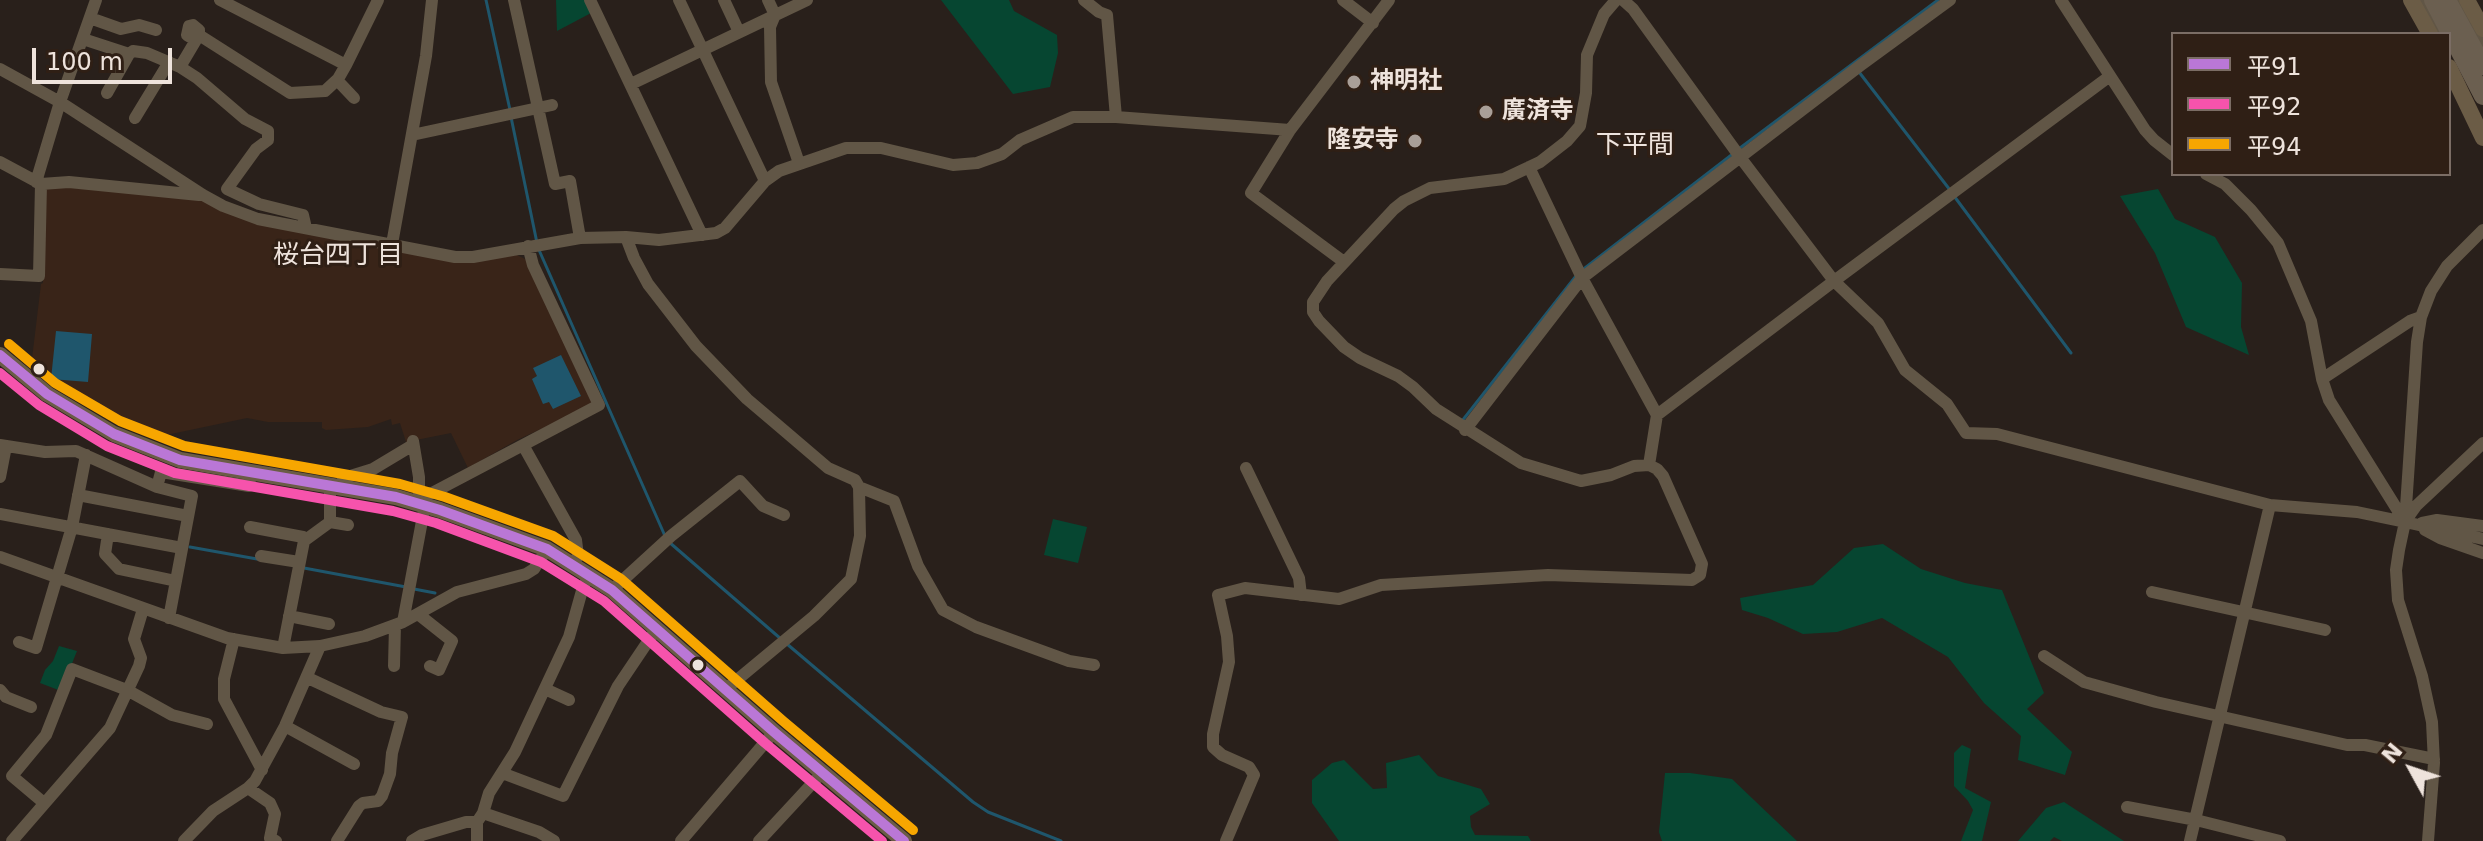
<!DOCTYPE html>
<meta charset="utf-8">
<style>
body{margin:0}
#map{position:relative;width:2483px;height:841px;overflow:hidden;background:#29201b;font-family:"DejaVu Sans","Noto Sans JP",sans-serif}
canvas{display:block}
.legend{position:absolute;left:2171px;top:32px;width:280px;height:144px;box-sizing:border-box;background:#2f1f15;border:2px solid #7b6d65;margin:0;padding:10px 14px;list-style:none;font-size:24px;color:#eee3dc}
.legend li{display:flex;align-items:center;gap:16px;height:40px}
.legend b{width:40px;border:2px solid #7b6d65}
.north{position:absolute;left:2371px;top:729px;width:80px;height:80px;-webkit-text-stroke:6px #2f1f15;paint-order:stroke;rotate:310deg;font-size:22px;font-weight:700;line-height:32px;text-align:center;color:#eee3dc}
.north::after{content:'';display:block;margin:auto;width:28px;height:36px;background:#eee3dc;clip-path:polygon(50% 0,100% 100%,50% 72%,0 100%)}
.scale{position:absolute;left:32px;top:48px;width:140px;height:36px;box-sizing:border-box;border:4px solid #eee3dc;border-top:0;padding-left:10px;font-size:24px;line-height:28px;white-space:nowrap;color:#eee3dc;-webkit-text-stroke:6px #2f1f15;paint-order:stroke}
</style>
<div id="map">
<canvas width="2483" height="841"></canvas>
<ul class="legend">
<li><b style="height:10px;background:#ba77d6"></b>平91</li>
<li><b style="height:10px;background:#f653ac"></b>平92</li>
<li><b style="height:10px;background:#f7a600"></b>平94</li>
</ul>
<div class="north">N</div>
<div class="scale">100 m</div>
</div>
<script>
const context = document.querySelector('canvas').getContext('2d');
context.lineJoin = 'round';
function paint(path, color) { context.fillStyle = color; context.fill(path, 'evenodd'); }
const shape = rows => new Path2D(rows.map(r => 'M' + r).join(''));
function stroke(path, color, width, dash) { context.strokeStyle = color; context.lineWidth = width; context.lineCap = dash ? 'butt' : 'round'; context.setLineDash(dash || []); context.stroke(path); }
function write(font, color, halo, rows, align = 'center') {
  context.font = font + ' "DejaVu Sans","Noto Sans JP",sans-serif'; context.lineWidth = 6; context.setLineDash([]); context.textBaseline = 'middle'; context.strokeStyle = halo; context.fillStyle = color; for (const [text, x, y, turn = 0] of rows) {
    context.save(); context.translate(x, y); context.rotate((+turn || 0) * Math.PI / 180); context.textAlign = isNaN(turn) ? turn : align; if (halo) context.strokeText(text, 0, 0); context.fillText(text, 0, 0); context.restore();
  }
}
paint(shape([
 [50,186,201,198,262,225,464,263,515,254,527,260,592,400,591,406,517,440,468,468,451,433,406,442,400,423,392,425,391,419,368,427,326,430,322,428,322,422,268,422,247,418,152,438,132,430,67,395,31,367,41,284,43,283,43,193]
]), '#392418');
paint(shape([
 [556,0,588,0,593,12,557,31],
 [941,0,1009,0,1014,11,1057,35,1058,53,1050,87,1013,94],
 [2158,189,2175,219,2215,237,2242,283,2241,327,2249,355,2186,327,2155,253,2120,196],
 [1053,519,1087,527,1078,563,1044,555],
 [1883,544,1921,569,1965,583,2002,590,2044,693,2027,709,2072,752,2065,775,2018,760,2021,736,1984,703,1948,657,1882,618,1837,632,1803,634,1768,618,1742,610,1740,598,1813,585,1854,548],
 [59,646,77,651,61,691,40,683,45,670,53,661],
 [1962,745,1971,749,1965,788,1991,802,1982,841,1961,841,1973,810,1968,801,1954,786,1954,753],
 [1419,755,1438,776,1481,789,1490,804,1470,816,1471,827,1475,835,1528,836,1531,841,1339,841,1312,803,1312,780,1332,763,1344,760,1373,789,1387,788,1386,763],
 [1665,773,1690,773,1732,779,1797,841,1662,841,1659,832],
 [2064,802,2124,841,2062,841,2054,837,2050,841,2018,841,2046,808]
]), '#064631');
paint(shape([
 [56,331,92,334,88,382,51,379],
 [561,355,581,396,553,409,549,402,543,404,532,379,537,376,533,368]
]), '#1f566c');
stroke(shape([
 [486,0,510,110],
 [1859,72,1950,190],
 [511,117,537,243],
 [1740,148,1938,0],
 [1954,196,2071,353],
 [539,250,665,536],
 [1581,271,1734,153],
 [1462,421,1576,276],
 [669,542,781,639],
 [190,547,257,559],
 [304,568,406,587],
 [414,589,435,593],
 [787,644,973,802,988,812,1061,841]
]), '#1f566c', 3);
stroke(shape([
 [220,0,346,65,378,0],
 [514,0,555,184,570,181,580,238],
 [590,0,702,235],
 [679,0,765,181],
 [724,0,739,32],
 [768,0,775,15,770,27,771,82,799,163],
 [1084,0,1099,12,1107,15,1116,117],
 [1343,0,1373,23],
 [1623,0,1633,9,1740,157,1834,281,1878,323,1905,370,1947,404,1966,433,1997,434,2270,505,2357,512,2405,522],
 [2061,0,2145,130,2154,140,2173,155],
 [2421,0,2438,34],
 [2458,0,2483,46],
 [90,18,121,29,139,25,156,30],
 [83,39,129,54,133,51,147,53,180,67,199,35,192,38,187,35,189,26,193,25,199,30,199,35,290,93,325,91,338,79,346,65],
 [180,67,197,78,245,119,268,131,268,140,256,149,227,189,259,204,303,215,306,228],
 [0,69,60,102,203,195,223,206,258,219,455,257,473,257,580,238,626,237,659,240,716,233,725,228,765,181,779,171,846,148,881,148,953,165,977,163,1002,154,1020,140,1073,117,1116,117,1290,130,1389,0],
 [337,80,354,98],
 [631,84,807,0],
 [107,93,129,54],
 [135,118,169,62],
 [1290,130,1251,193,1344,262],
 [412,135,552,105],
 [0,162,41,184,69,182,199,195],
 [1529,167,1582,278,1657,415],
 [2206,174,2225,184,2251,210,2278,243,2311,321,2322,379,2329,400,2405,522],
 [36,182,60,102,96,0],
 [626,237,634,258,648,284,696,346,747,399,780,427,828,468,855,480,859,487,860,536,851,579,814,616,726,689],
 [392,244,426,56,432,0],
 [0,274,39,276,41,184],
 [2322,379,2410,321,2421,317],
 [1465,430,1582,278,1861,65,1950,0],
 [413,441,419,477,419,494],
 [0,445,45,452,76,451,157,487,192,496,169,618],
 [523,445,576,540,578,556,573,564],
 [1649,465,1657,415,1834,281,2110,76],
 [1246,468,1299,578,1301,595],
 [0,477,6,446],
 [340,486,344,478,373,469,413,445],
 [157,487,161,472,249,486,251,473],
 [859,487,894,501,918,566,943,610,976,627,1069,661,1094,665],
 [78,495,188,516],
 [417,502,419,494,432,493,599,405,533,265,528,246],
 [0,514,182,548],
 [2406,520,2416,506,2483,443],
 [330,522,348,525],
 [2405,522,2417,342,2421,317,2431,291,2447,266,2483,230],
 [2422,523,2437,520,2483,526],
 [250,527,303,537,306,539],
 [2425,530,2440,538,2483,553],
 [108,534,105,554,119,569,176,581],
 [261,556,299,562],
 [0,557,227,638,283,648,320,646,365,636,403,622,457,592,526,574,534,569,547,549],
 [612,590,671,536,740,481,763,506,784,515],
 [2152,592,2325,630],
 [418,614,452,641,439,670,430,666],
 [289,616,329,624],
 [403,622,425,505],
 [234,639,224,679,224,699,262,770],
 [19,642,36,648,72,527,86,455],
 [283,648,304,541,330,522,330,485],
 [2044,656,2084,682,2156,702,2347,745,2365,745,2434,759],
 [394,666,395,625],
 [308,678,381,712,402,717,392,753,390,774,382,796,378,801,363,803,359,806,337,841],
 [545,689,569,700],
 [0,690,6,697,31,707],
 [285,726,354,764],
 [502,773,563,796,618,686,657,628],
 [248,788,270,803,275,814,270,838,276,841],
 [44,803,12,776,46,735,72,669,127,690,172,715,207,724],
 [2127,807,2196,820,2280,841],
 [483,813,539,832,554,841],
 [12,841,110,728,139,666,141,658,134,639,143,609],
 [184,841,213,811,248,788,255,781,285,726,320,646],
 [412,841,422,835,466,822,477,822],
 [477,841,477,822,483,813,489,793,515,752,569,637,583,587,590,574],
 [681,841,774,732],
 [759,841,822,773],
 [1226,841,1254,775,1249,767,1222,755,1213,747,1213,734,1229,662,1227,636,1218,595,1245,588,1339,599,1381,585,1548,575,1692,580,1700,575,1702,564,1663,476,1657,469,1649,465,1634,466,1611,475,1581,481,1521,463,1436,409,1413,387,1398,376,1360,358,1344,347,1319,321,1313,312,1313,302,1327,281,1394,209,1404,201,1430,188,1504,179,1540,162,1567,141,1580,126,1586,93,1587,55,1604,14,1616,0],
 [2190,841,2270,505],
 [2428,841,2434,763,2432,722,2422,676,2398,600,2396,570,2399,550,2405,522,2483,539]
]), '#615646', 12);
stroke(shape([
 [2411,0,2430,34],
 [2467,0,2483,29],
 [2449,67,2483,138],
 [0,355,47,394,114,434,180,460,396,497,440,510,547,549,612,590,774,732,904,841]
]), '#6b5c46', 16);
stroke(shape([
 [2433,0,2483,96],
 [2447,0,2483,66]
]), '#6b5f50', 18);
stroke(shape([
 [0,355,47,394,114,434,180,460,396,497,440,510,547,549,612,590,774,732,904,841]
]), '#ba77d6', 10);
stroke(shape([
 [0,373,39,405,107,446,175,473,393,511,436,523,541,562,604,601,765,743,882,841]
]), '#f653ac', 10);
stroke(shape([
 [9,344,55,383,120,421,184,446,400,484,445,497,553,536,621,579,783,721,913,830]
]), '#f7a600', 10);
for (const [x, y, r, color] of [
 [1354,82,8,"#a99f98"],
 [1486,112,8,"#a99f98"],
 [1415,141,8,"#a99f98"],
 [39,369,7,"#eee3dc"],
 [698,665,7,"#eee3dc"]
]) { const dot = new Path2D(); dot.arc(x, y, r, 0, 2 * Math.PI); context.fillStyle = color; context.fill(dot); stroke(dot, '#2f1f15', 3); }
write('bold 24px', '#eee3dc', '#2f1f15', [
 ["神明社",1370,82],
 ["廣済寺",1502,112],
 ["隆安寺",1399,141,"right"]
], 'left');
write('26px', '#eee3dc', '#2f1f15', [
 ["下平間",1635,146],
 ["桜台四丁目",338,256]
]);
</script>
